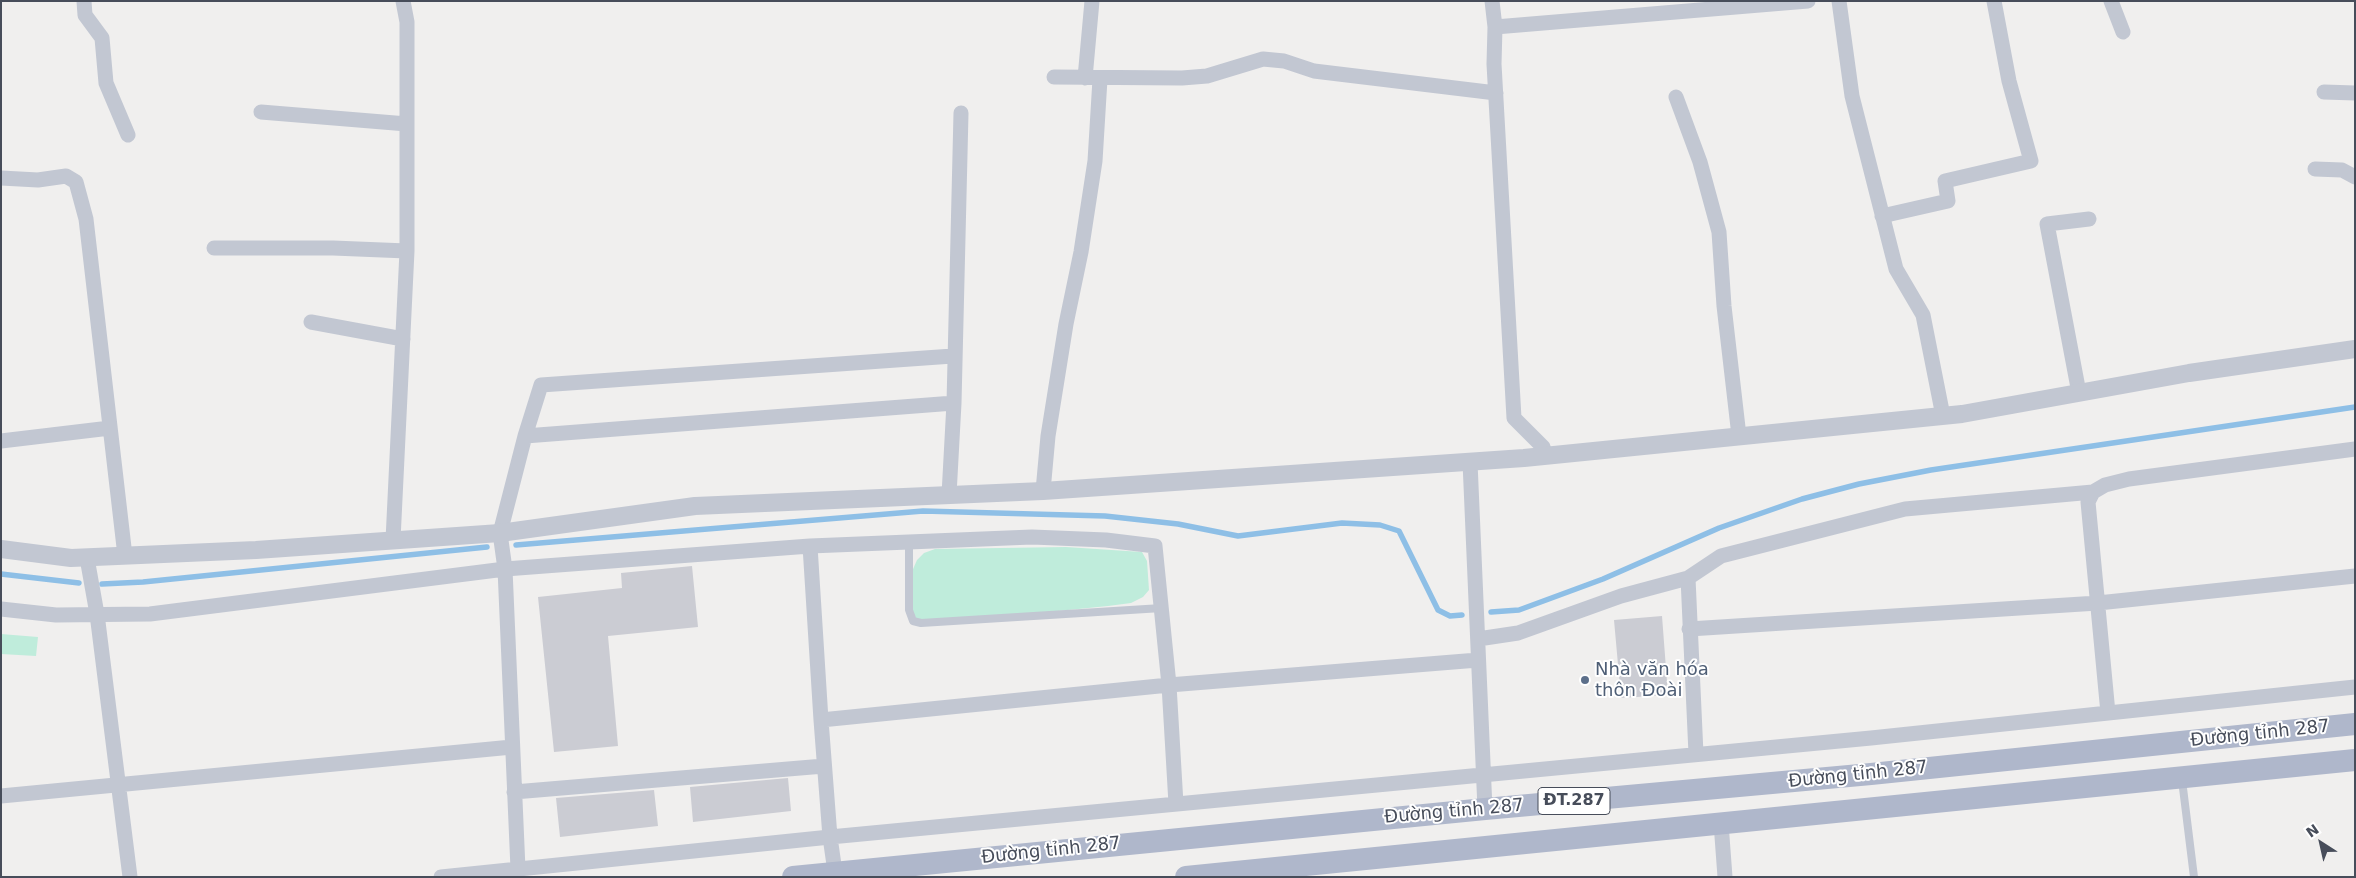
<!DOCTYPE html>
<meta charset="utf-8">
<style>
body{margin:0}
#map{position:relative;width:2356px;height:878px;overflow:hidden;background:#f0efee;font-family:"DejaVu Sans",sans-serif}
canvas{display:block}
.frame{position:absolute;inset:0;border:2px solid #474d5a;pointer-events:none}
.north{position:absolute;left:2296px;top:818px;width:50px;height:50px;-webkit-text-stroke:4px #fff;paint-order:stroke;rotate:325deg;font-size:14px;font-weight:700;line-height:20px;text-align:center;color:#474d5a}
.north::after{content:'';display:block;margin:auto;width:18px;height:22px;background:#474d5a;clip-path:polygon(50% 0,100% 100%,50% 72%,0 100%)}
</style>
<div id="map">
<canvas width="2356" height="878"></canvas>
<div class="frame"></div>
<div class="north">N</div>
</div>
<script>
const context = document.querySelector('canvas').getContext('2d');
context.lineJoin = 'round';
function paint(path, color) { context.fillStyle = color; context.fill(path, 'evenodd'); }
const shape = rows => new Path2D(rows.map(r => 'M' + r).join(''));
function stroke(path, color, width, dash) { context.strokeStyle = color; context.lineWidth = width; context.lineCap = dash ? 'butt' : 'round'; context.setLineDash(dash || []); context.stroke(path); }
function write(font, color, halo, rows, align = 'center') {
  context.font = font + ' "DejaVu Sans",sans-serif'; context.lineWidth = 4; context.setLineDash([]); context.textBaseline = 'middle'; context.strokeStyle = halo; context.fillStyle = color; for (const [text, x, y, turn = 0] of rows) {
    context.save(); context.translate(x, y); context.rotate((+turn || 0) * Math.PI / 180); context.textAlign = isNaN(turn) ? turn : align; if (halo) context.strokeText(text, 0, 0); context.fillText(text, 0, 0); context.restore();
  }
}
paint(shape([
 [1066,547,1142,552,1147,561,1149,590,1143,597,1131,603,1108,606,929,624,912,616,910,576,917,560,924,553,935,549],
 [1,634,38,637,36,656,1,654]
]), '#bfecdb');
stroke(shape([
 [516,545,923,511,1105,516,1178,524,1238,536,1342,523,1380,525,1399,531,1438,610,1450,616,1462,615],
 [1,574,79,583],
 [102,584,143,582,487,547],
 [1491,612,1519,610,1603,579,1719,528,1802,499,1859,484,1931,470,2355,407]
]), '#8ebfe6', 5.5);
paint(shape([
 [692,566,698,627,608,636,618,746,554,752,538,597,622,588,621,573],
 [1662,616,1668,695,1621,698,1614,620],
 [788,778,791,811,693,822,690,787],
 [654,790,658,826,560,837,556,798]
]), '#cbccd3');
stroke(shape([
 [909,542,909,610,913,621,921,623,1162,608],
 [2182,780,2194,877]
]), '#c2c7d2', 8);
stroke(shape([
 [84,1,85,15,102,38,106,83,128,135],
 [1492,1,1495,27,1494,64,1514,418,1543,447,1546,456],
 [1839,1,1852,96,1896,269,1923,315,1943,416],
 [2111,1,2123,32],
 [1495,27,1808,1],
 [1054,77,1182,78,1207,76,1263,59,1284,61,1314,71,1496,93],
 [1085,78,1092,1],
 [2324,92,2355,93],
 [1676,97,1700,162,1719,232,1724,306,1739,436],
 [261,112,407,124],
 [2315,169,2342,170,2355,177],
 [1,178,38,180,66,176,76,182,86,219,125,556],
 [1882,216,1948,201,1945,181,2031,161,2009,81,1994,1],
 [214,248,333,248,407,251],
 [311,322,403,339],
 [2079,393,2047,224,2089,219],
 [525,436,954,403],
 [1,441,110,428],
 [1470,462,1485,809],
 [1043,491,1048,436,1066,324,1081,252,1095,161,1100,79],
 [949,495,954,403,961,113],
 [393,540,407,251,407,22,403,1],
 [810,546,1032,537,1106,540,1155,546,1169,685,1176,804],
 [87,558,97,614,130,877],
 [1,609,56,615,150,614,505,569,810,546,821,720,830,837,835,872],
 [1689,629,2098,603,2355,576],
 [1478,639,1518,633,1621,596,1688,578],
 [2108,713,2088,502,2093,492,2105,485,2129,479,2355,449],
 [821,720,1169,685,1478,660],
 [1696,754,1688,578,1721,556,1905,509,2093,492],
 [514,792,824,766],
 [1,796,512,747],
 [1721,823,1725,877],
 [518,869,505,569,500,533,525,436,541,385,953,356],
 [441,877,830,837,1871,738,2355,687]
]), '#c2c7d2', 15);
stroke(shape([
 [1,549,71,558,256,550,500,533,695,506,1043,491,1524,458,1962,414,2189,373,2355,349]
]), '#c2c7d2', 18);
stroke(shape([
 [793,877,1485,809,1871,774,2355,724],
 [1186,877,2355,760]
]), '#afb7cb', 22);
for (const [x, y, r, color] of [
 [1585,680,5,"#5c6f8a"]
]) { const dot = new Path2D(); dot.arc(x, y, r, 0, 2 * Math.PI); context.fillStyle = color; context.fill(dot); stroke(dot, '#fff', 2); }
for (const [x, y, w] of [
 [1574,801,72]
]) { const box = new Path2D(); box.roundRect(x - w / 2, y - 13.5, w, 27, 4); context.fillStyle = '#fff'; context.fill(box); stroke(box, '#474d5a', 1); }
write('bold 16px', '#474d5a', null, [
 ["ĐT.287",1574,801]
]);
write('18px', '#4e5e75', '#fff', [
 ["Nhà văn hóa",1595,670],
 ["thôn Đoài",1595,691]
], 'left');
write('18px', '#474d5a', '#fff', [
 ["Đường tỉnh 287",2260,734,-6],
 ["Đường tỉnh 287",1858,775,-6],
 ["Đường tỉnh 287",1454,812,-5],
 ["Đường tỉnh 287",1051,851,-6]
]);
</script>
